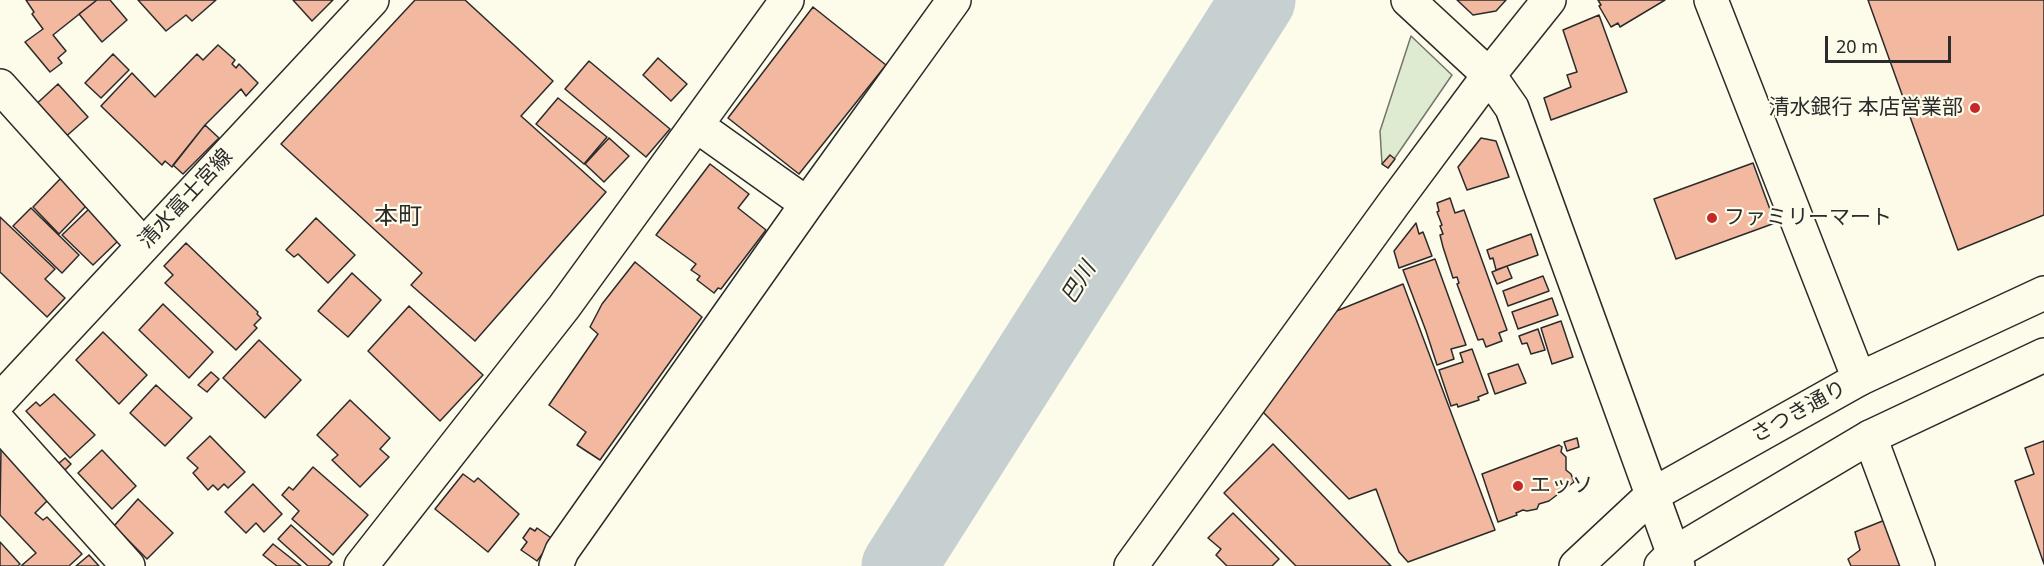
<!DOCTYPE html>
<meta charset="utf-8">
<style>
body{margin:0}
#map{position:relative;width:2044px;height:566px;overflow:hidden;background:#fdfbea;font-family:"Noto Sans",sans-serif}
canvas{display:block}
.scale{position:absolute;left:1825px;top:36px;width:126px;height:27px;box-sizing:border-box;border:3px solid #2b2b2b;border-top:0;padding-left:8px;font-size:18px;line-height:21px;white-space:nowrap;color:#2b2b2b;-webkit-text-stroke:4px #fdfbea;paint-order:stroke}
</style>
<div id="map">
<canvas width="2044" height="566"></canvas>
<div class="scale">20 m</div>
</div>
<script>
const context = document.querySelector('canvas').getContext('2d');
context.lineJoin = 'round';
function paint(path, color) { context.fillStyle = color; context.fill(path, 'evenodd'); }
const shape = rows => new Path2D(rows.map(r => 'M' + r).join(''));
function stroke(path, color, width, dash) { context.strokeStyle = color; context.lineWidth = width; context.lineCap = dash ? 'butt' : 'round'; context.setLineDash(dash || []); context.stroke(path); }
function write(font, color, halo, rows, align = 'center') {
  context.font = font + ' "Noto Sans","Noto Sans JP",sans-serif'; context.lineWidth = 4.5; context.setLineDash([]); context.textBaseline = 'middle'; context.strokeStyle = halo; context.fillStyle = color; for (const [text, x, y, turn = 0] of rows) {
    context.save(); context.translate(x, y); context.rotate((+turn || 0) * Math.PI / 180); context.textAlign = isNaN(turn) ? turn : align; if (halo) context.strokeText(text, 0, 0); context.fillText(text, 0, 0); context.restore();
  }
}
const green = shape([
 [1411,36,1452,75,1388,168,1382,164,1380,131,1411,36]
]);
paint(green, '#deebd1');
stroke(green, '#74746e', 1.5);
stroke(shape([
 [899,566,1258,0]
]), '#c7d0d0', 75);
const building = shape([
 [26,0,97,0,53,35,66,51,58,58,62,63,50,72,25,42,43,29,32,14,34,12,26,0],
 [97,0,110,0,127,20,102,42,79,14,97,0],
 [138,0,216,0,192,21,186,15,166,31,138,0],
 [293,0,333,0,312,21,293,0],
 [415,0,465,0,553,81,521,116,606,192,475,341,411,285,422,273,281,144,415,0],
 [1457,0,1506,0,1496,11,1473,15,1457,0],
 [1598,0,1665,0,1620,27,1618,23,1611,27,1599,6,1601,5,1598,0],
 [1868,0,2044,0,2044,215,1958,250,1868,0],
 [813,7,886,65,799,174,728,118,813,7],
 [1599,15,1627,92,1551,120,1544,98,1571,87,1567,75,1577,72,1563,30,1599,15],
 [218,45,235,60,232,64,236,68,239,64,258,83,246,96,241,89,205,125,172,167,165,161,162,165,101,106,132,73,155,97,197,54,203,60,218,45],
 [113,54,129,70,101,98,85,83,113,54],
 [658,58,687,84,671,101,643,75,658,58],
 [589,61,670,129,646,157,565,89,589,61],
 [58,84,88,117,62,140,32,108,58,84],
 [558,98,607,137,584,164,536,124,558,98],
 [205,125,219,138,183,174,173,165,205,125],
 [609,138,629,156,604,182,585,164,609,138],
 [1481,138,1496,141,1509,177,1467,190,1458,167,1481,138],
 [1390,155,1395,159,1388,168,1382,164,1390,155],
 [1753,163,1775,223,1676,259,1654,199,1753,163],
 [710,164,749,194,738,208,766,230,721,289,718,288,714,293,697,280,700,276,691,270,696,264,656,235,710,164],
 [61,178,87,205,59,234,33,207,61,178],
 [1450,198,1455,213,1464,210,1507,330,1499,333,1502,341,1486,347,1483,339,1478,340,1457,284,1459,283,1457,277,1453,278,1443,247,1440,235,1443,234,1440,226,1442,225,1437,212,1439,211,1437,203,1450,198],
 [31,208,79,255,62,273,13,226,31,208],
 [89,209,119,240,93,265,62,235,89,209],
 [0,217,55,269,45,279,65,298,47,317,0,272,0,217],
 [316,218,355,255,328,283,298,254,294,257,286,250,316,218],
 [1416,223,1419,234,1423,232,1432,256,1399,268,1394,251,1416,223],
 [1531,234,1538,255,1496,270,1493,258,1490,259,1487,250,1531,234],
 [186,243,258,312,257,314,261,318,254,325,257,328,236,350,165,283,173,275,164,266,186,243],
 [1435,259,1466,345,1451,349,1454,359,1437,365,1426,331,1403,270,1435,259],
 [635,262,702,317,600,460,577,445,586,432,549,405,598,334,590,327,602,304,635,262],
 [1507,266,1512,278,1497,284,1492,272,1507,266],
 [352,273,381,300,348,337,318,311,352,273],
 [1543,276,1549,291,1508,306,1503,291,1543,276],
 [1403,284,1495,530,1408,562,1399,552,1376,489,1349,499,1261,410,1334,312,1403,284],
 [1552,298,1558,315,1518,329,1512,312,1552,298],
 [163,304,213,352,189,378,139,330,163,304],
 [409,306,483,375,440,421,368,351,409,306],
 [1561,321,1573,357,1552,364,1541,328,1561,321],
 [1538,329,1545,350,1531,354,1527,343,1522,344,1519,336,1538,329],
 [103,332,147,375,119,404,76,360,103,332],
 [259,340,301,380,265,418,223,378,259,340],
 [1472,349,1488,393,1478,397,1479,400,1458,407,1457,404,1451,406,1439,370,1463,362,1460,353,1472,349],
 [1518,364,1526,383,1495,394,1488,374,1518,364],
 [211,372,219,379,207,392,198,385,211,372],
 [156,385,192,418,165,446,130,413,156,385],
 [54,394,95,435,70,458,26,411,36,402,40,406,54,394],
 [350,400,390,438,380,449,389,457,360,487,332,460,338,455,317,435,350,400],
 [210,436,245,472,228,488,224,484,218,490,213,485,208,490,193,473,198,468,187,458,210,436],
 [1577,438,1579,447,1567,451,1564,442,1577,438],
 [2044,441,2044,564,2015,481,2034,474,2025,448,2044,441],
 [1273,444,1391,566,1296,566,1224,493,1273,444],
 [1559,445,1562,447,1561,452,1566,457,1566,470,1571,474,1574,482,1549,501,1539,504,1537,509,1527,511,1523,510,1516,513,1517,515,1498,522,1482,474,1559,445],
 [1,447,50,498,35,513,43,520,47,517,82,554,69,566,21,566,36,553,0,515,1,447],
 [102,450,136,486,112,509,78,473,102,450],
 [65,458,71,464,65,470,58,464,65,458],
 [313,467,368,515,333,555,292,519,299,511,282,495,289,487,293,490,313,467],
 [463,474,474,482,478,478,519,514,488,552,435,509,463,474],
 [253,484,282,514,264,532,256,523,246,533,225,512,253,484],
 [138,499,173,533,147,559,114,526,138,499],
 [1233,513,1279,559,1272,566,1227,566,1216,555,1221,549,1208,538,1233,513],
 [1885,520,1901,566,1851,566,1848,559,1860,550,1855,532,1885,520],
 [291,525,332,562,328,566,308,566,278,539,291,525],
 [530,528,535,531,537,528,557,542,548,556,543,553,537,561,521,550,527,542,523,538,530,528],
 [0,542,20,564,18,566,0,566,0,542],
 [273,544,301,566,277,566,263,555,273,544],
 [89,555,99,566,76,566,89,555]
]);
paint(building, '#f2b8a0');
stroke(building, '#2b2b2b', 1.5);
const street = shape([
 [1408,0,1489,75,1512,108,1678,566],
 [1711,0,1859,379],
 [0,86,143,245],
 [696,125,807,204],
 [0,423,128,566],
 [1870,437,1918,566],
 [361,566,564,307,787,0],
 [556,566,562,551,807,204,954,0],
 [1131,566,1394,203,1489,75,1549,0]
]);
const primary = shape([
 [0,400,372,0],
 [1576,566,1652,495,1859,379,2044,293],
 [1661,566,1673,554,1870,437,2044,355]
]);
stroke(street, '#2b2b2b', 36);
stroke(primary, '#2b2b2b', 36);
stroke(street, '#fdfbea', 33);
stroke(primary, '#fdfbea', 33);
for (const [x, y, r, color] of [
 [1975,108,6,"#c62828"],
 [1712,218,6,"#c62828"],
 [1518,486,6,"#c62828"]
]) { const dot = new Path2D(); dot.arc(x, y, r, 0, 2 * Math.PI); context.fillStyle = color; context.fill(dot); stroke(dot, '#fdfbea', 2); }
write('21px', '#2b2b2b', '#fdfbea', [
 ["清水銀行 本店営業部",1963,108,"right"],
 ["ファミリーマート",1724,218],
 ["エッソ",1530,486]
], 'left');
write('21px', '#2b2b2b', '#fdfbea', [
 ["清水富士宮線",186,199,-47],
 ["さつき通り",1799,412,-29]
]);
write('italic 22px', '#2b2b2b', '#fdfbea', [
 ["巴川",1079,283,-58]
]);
write('24px', '#2b2b2b', '#fdfbea', [
 ["本町",398,217]
]);
</script>
